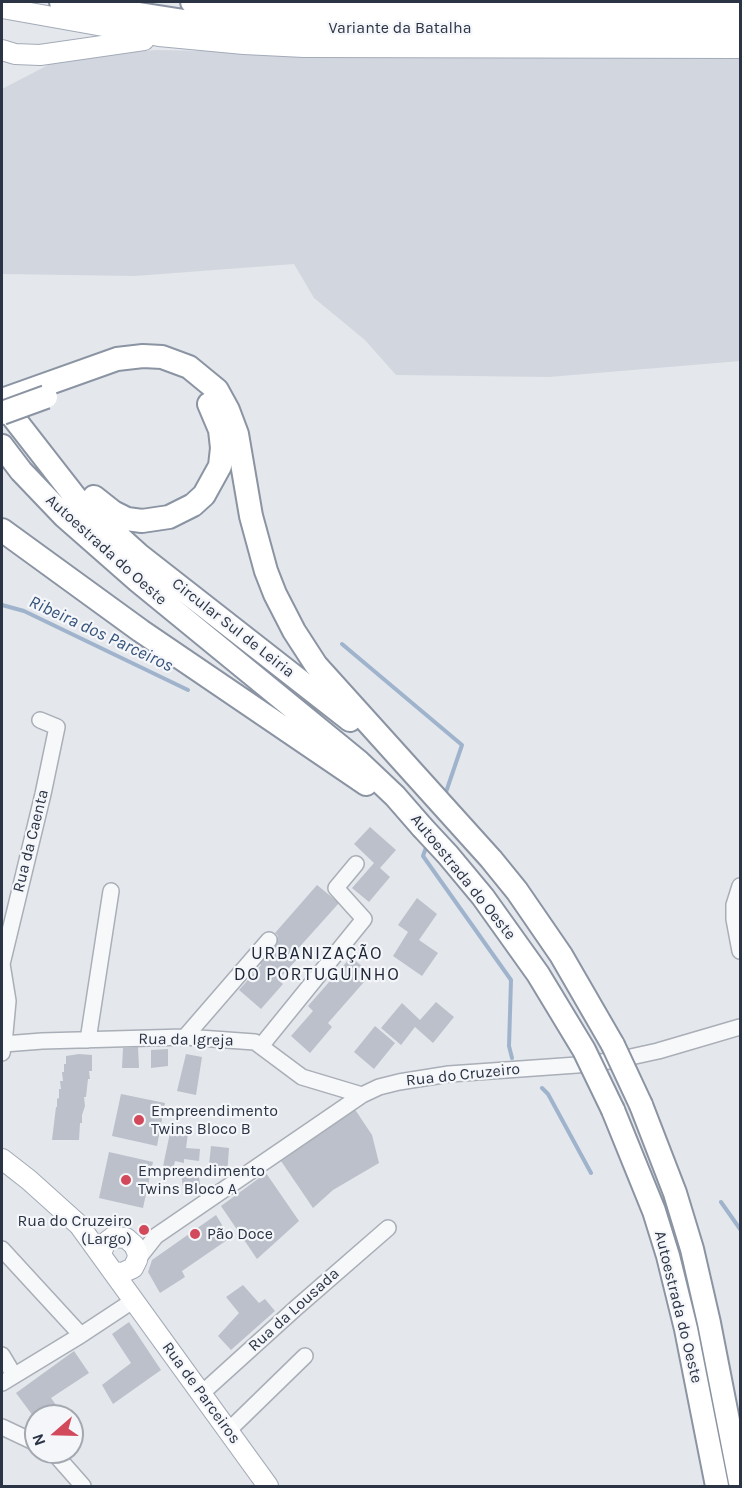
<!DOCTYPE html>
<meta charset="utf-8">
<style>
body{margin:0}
#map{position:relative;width:742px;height:1488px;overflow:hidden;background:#e4e7ec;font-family:Karla,sans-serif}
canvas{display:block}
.frame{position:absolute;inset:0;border:3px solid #2b3445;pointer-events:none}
.north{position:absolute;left:24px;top:1404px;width:60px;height:60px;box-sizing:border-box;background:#f4f6f9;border:2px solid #a4a8b1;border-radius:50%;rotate:250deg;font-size:16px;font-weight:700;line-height:24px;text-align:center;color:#2b3445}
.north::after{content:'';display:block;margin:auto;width:21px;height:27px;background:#d1495b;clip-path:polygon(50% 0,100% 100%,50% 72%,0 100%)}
</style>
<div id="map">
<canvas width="742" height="1488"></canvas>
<div class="frame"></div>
<div class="north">N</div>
</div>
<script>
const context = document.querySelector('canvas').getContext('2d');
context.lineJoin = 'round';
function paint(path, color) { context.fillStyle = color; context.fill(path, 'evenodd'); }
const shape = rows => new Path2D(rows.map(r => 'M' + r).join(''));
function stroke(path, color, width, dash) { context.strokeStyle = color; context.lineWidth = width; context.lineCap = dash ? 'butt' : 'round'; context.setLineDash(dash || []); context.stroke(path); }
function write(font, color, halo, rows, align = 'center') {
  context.font = font + ' Karla,sans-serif'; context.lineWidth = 4.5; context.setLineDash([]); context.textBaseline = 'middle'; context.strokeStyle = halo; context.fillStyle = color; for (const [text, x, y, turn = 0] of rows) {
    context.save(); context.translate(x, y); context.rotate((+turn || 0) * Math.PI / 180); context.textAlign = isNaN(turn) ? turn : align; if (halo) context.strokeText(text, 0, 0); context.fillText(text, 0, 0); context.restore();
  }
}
paint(shape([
 [740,2,740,361,549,377,396,375,365,340,314,298,294,264,135,276,2,274,2,89,52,63,112,54,156,50,515,57]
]), '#d2d6de');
stroke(shape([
 [2,605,24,611,188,690],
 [342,644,462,745,445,795],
 [427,845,423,856,511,980,509,1046,512,1058],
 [542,1088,548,1094,591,1173],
 [721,1202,740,1229]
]), '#9fb4cc', 4);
paint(shape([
 [370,827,396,850,380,868,390,877,369,902,352,888,374,863,354,844],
 [317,885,339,903,295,952,300,956,278,980,283,984,261,1009,239,990,261,965,257,960,278,936,275,933],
 [417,898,437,914,419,940,438,953,422,976,393,956,408,932,398,925],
 [351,957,371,974,328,1023,332,1027,310,1053,291,1036,313,1011,308,1006],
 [436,1002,454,1017,433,1043,415,1027,401,1045,381,1028,402,1003,420,1020],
 [375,1026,395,1043,374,1069,354,1052],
 [138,1047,139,1068,122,1068,123,1048],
 [168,1049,168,1066,151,1068,151,1050],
 [79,1054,92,1055,92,1071,89,1071,90,1079,88,1079,86,1097,84,1097,85,1106,82,1115,82,1123,80,1123,79,1140,52,1140,56,1107,57,1107,57,1099,59,1098,59,1089,61,1089,60,1081,63,1081,62,1072,64,1072,64,1064,66,1064,66,1056],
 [186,1054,202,1057,196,1095,177,1091],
 [121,1094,165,1103,157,1146,112,1136],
 [354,1108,372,1135,379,1163,333,1190,313,1208,281,1161],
 [171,1128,188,1133,186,1148,200,1149,199,1161,184,1159,184,1163,175,1161,172,1174,162,1171],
 [211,1146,229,1148,227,1176,208,1175],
 [109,1152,153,1162,143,1208,99,1198],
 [198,1171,201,1190,184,1193,181,1174],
 [266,1173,299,1221,257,1259,221,1206],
 [216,1215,230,1238,182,1271,185,1277,160,1293,148,1272,152,1260],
 [243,1285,259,1303,265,1299,275,1311,231,1350,218,1336,239,1313,226,1297],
 [129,1322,161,1370,113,1404,102,1385,131,1363,112,1334],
 [74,1351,89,1373,51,1398,64,1416,36,1416,36,1420,16,1393]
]), '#bbc0ca');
const minor = shape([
 [740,886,734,905,734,919,740,951],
 [185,1037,269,940],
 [88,1040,111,891],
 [4,1044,8,1001,2,964,43,794,57,727,40,720],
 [261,1046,364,919,336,888,356,864],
 [2,1053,4,1044,42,1041,185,1037,255,1042,302,1077,362,1095],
 [2,1249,81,1335],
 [137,1260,156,1236,362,1095,379,1087,399,1082,449,1074,577,1065,617,1060,658,1051,740,1027],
 [2,1355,14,1375],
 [2,1383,81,1335,134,1300],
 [201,1394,296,1308,388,1228],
 [2,1427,36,1443],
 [228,1431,305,1356],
 [53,1452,83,1486]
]);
const major = shape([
 [2,8,159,36,244,44,304,47,740,48],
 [2,50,15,54,40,55,144,40],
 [2,1159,29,1180,79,1225,268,1486],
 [101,1254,105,1243,113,1237,126,1238,134,1245,138,1254,137,1260,133,1268,122,1273,113,1272]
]);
const highway = shape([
 [61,2,184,21,270,27,740,29],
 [192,2,241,6,406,13,740,12],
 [2,400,117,359,143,356,162,357,189,367,217,390,228,410,237,434,251,516,266,571,275,594,294,631,316,665,491,859,517,891,561,955,613,1045],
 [2,403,76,498,108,527,139,555,350,720],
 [2,446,21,471,64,516,138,581,358,761,395,796,422,827],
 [94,497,113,512,127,519,142,521,169,517,193,505,204,495,220,466,222,448,220,430,209,404],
 [2,530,141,631,366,784],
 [641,1105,675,1193,692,1249,709,1323,740,1482],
 [613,1110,654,1211,668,1256,686,1329,717,1486]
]);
stroke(minor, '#a9aeb7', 18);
stroke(major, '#a3abb8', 22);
stroke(highway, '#8b94a3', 26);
stroke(minor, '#f7f8fa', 15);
stroke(major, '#fff', 20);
stroke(highway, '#fff', 22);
const highwayBridge = shape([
 [2,413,46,397],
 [422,827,448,855,483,897,538,974,584,1050,613,1110],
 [613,1045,641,1105]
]);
stroke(highwayBridge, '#8b94a3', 26, []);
stroke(highwayBridge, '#fff', 22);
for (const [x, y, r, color] of [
 [139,1120,6,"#d1495b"],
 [126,1180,6,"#d1495b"],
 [144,1230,6,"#d1495b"],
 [195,1234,6,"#d1495b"]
]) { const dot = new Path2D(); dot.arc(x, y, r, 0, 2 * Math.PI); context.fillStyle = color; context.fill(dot); stroke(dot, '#f4f6f9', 2); }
write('16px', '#2b3445', '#f4f6f9', [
 ["Variante da Batalha",400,28],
 ["Autoestrada do Oeste",106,550,42],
 ["Circular Sul de Leiria",233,628,38],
 ["Rua da Caenta",31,841,-76],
 ["Autoestrada do Oeste",463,877,51],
 ["Rua da Igreja",186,1040,1],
 ["Rua do Cruzeiro",463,1075,-6],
 ["Autoestrada do Oeste",678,1307,76],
 ["Rua da Lousada",294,1310,-42],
 ["Rua de Parceiros",201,1393,54]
]);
write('16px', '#2b3445', '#f4f6f9', [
 ["Empreendimento",151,1111],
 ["Twins Bloco B",151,1129],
 ["Empreendimento",138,1171],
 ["Twins Bloco A",138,1189],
 ["Rua do Cruzeiro",132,1221,"right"],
 ["(Largo)",132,1239,"right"],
 ["Pão Doce",207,1234]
], 'left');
write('italic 18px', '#34527a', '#f4f6f9', [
 ["Ribeira dos Parceiros",101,634,25]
]);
context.letterSpacing = '1.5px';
write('18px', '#1d2536', '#f4f6f9', [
 ["URBANIZAÇÃO",317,954],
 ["DO PORTUGUINHO",317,975]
]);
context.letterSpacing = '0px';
</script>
